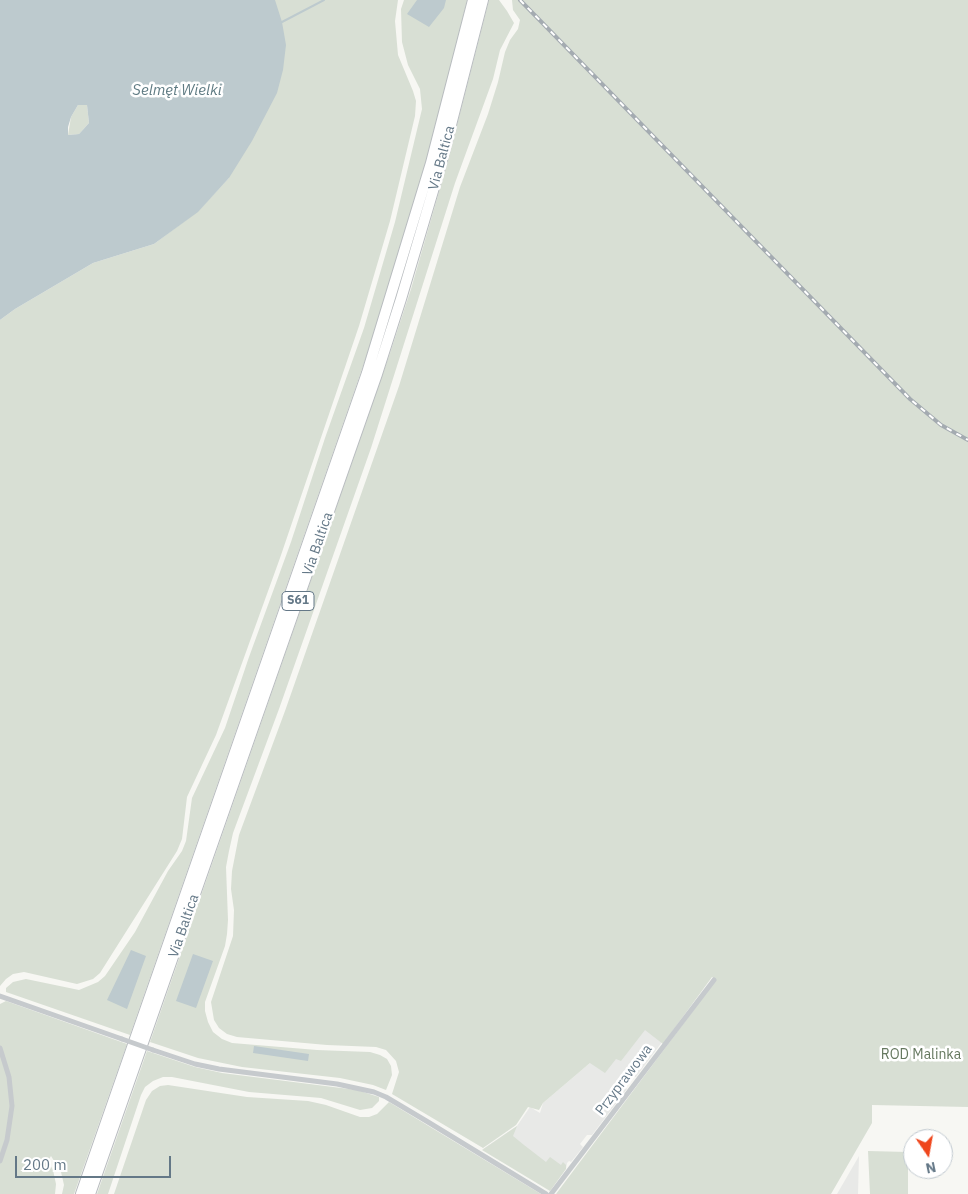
<!DOCTYPE html>
<meta charset="utf-8">
<style>
body{margin:0}
#map{position:relative;width:968px;height:1194px;overflow:hidden;background:#f7f7f3;font-family:"IBM Plex Sans",sans-serif}
canvas{display:block}
.north{position:absolute;left:903px;top:1129px;width:50px;height:50px;box-sizing:border-box;background:#fff;border:1px solid #c1c9cf;border-radius:50%;rotate:168deg;font-size:14px;font-weight:700;line-height:20px;text-align:center;color:#647887}
.north::after{content:'';display:block;margin:auto;width:18px;height:22px;background:#ef461c;clip-path:polygon(50% 0,100% 100%,50% 72%,0 100%)}
.scale{position:absolute;left:15px;top:1156px;width:156px;height:22px;box-sizing:border-box;border:2px solid #647887;border-top:0;padding-left:6px;font-size:15px;line-height:18px;white-space:nowrap;color:#647887;-webkit-text-stroke:4px #fff;paint-order:stroke}
</style>
<div id="map">
<canvas width="968" height="1194"></canvas>
<div class="north">N</div>
<div class="scale">200 m</div>
</div>
<script>
const context = document.querySelector('canvas').getContext('2d');
context.lineJoin = 'round';
function paint(path, color) { context.fillStyle = color; context.fill(path, 'evenodd'); }
const shape = rows => new Path2D(rows.map(r => 'M' + r).join(''));
function stroke(path, color, width, dash) { context.strokeStyle = color; context.lineWidth = width; context.lineCap = dash ? 'butt' : 'round'; context.setLineDash(dash || []); context.stroke(path); }
function write(font, color, halo, rows, align = 'center') {
  context.font = font + ' "IBM Plex Sans",sans-serif'; context.lineWidth = 5; context.setLineDash([]); context.textBaseline = 'middle'; context.strokeStyle = halo; context.fillStyle = color; for (const [text, x, y, turn = 0] of rows) {
    context.save(); context.translate(x, y); context.rotate((+turn || 0) * Math.PI / 180); context.textAlign = isNaN(turn) ? turn : align; if (halo) context.strokeText(text, 0, 0); context.fillText(text, 0, 0); context.restore();
  }
}
paint(shape([
 [616,1015,665,1038,636,1077,630,1077,624,1086,627,1089,592,1135,587,1135,580,1144,583,1147,571,1162,569,1161,567,1163,566,1169,483,1149,517,1126,530,1107,540,1113,543,1103,590,1063],
 [859,1156,858,1194,837,1194]
]), '#e8e9e7');
paint(shape([
 [133,0,398,0,395,21,398,55,413,91,416,101,415,116,390,221,359,326,280,558,216,735,187,797,182,839,177,851,100,973,93,979,77,984,24,972,13,974,6,979,0,986,0,320,15,309,93,263,154,244,198,211,229,178],
 [404,0,467,0,443,100,409,222,369,349,130,1035,6,992,6,988,13,982,26,979,79,990,98,982,105,976,135,932,168,871,182,851,186,841,192,798,225,728,249,657,291,542,325,438,364,328,395,222,422,109,420,89,408,65,402,42,401,9],
 [489,0,499,0,507,11,514,23,500,50,493,79,455,183,371,448,279,709,233,833,229,851,226,867,228,920,227,934,225,946,205,1002,205,1011,208,1022,213,1032,222,1039,232,1043,317,1050,370,1052,380,1055,387,1059,391,1066,392,1075,386,1090,373,1085,340,1078,242,1067,198,1058,150,1042,390,353,411,289,447,164],
 [512,0,968,0,968,1107,872,1105,872,1123,831,1194,556,1194,716,980,712,977,663,1044,645,1030,621,1061,616,1059,605,1073,590,1063,543,1103,539,1110,528,1107,516,1125,483,1148,392,1094,399,1072,396,1061,386,1050,376,1047,327,1045,237,1037,227,1034,219,1028,214,1020,211,1002,233,936,234,910,231,889,232,871,239,835,285,711,399,386,460,187,488,114,498,82,505,52,510,40,518,29,520,20,513,10],
 [78,105,87,105,89,123,79,134,68,135,71,117],
 [6,1001,127,1044,74,1194,62,1194,64,1185,61,1172,51,1156,48,1161,53,1170,56,1184,55,1194,0,1194,0,1004],
 [147,1051,195,1067,222,1073,357,1090,379,1097,379,1101,372,1108,360,1110,321,1098,249,1092,172,1077,163,1077,153,1081,145,1087,141,1095,108,1194,97,1194],
 [168,1085,247,1097,308,1101,326,1105,360,1117,369,1117,377,1114,389,1102,541,1194,114,1194,146,1100,152,1091,160,1086],
 [517,1126,513,1136,524,1145,546,1162,550,1157,561,1165,563,1162,566,1165,566,1169,550,1191,482,1150],
 [868,1151,908,1152,908,1194,870,1194]
]), '#d8dfd4');
paint(shape([
 [0,0,275,0,282,22,286,45,283,70,277,93,252,141,229,178,198,212,154,244,93,263,15,309,0,320],
 [78,105,87,105,89,123,79,134,68,135,68,127,71,117],
 [417,0,446,0,444,8,429,27,407,14],
 [131,950,146,956,127,1009,107,1000],
 [193,954,213,961,196,1008,176,1001],
 [254,1046,309,1054,308,1061,253,1053]
]), '#bdcace');
stroke(shape([
 [282,22,324,0]
]), '#bdcace', 2);
const motorway = shape([
 [81,1194,367,373,431,163,473,0],
 [90,1194,377,374,401,299,441,164,483,0]
]);
stroke(motorway, '#b8bcbf', 12);
stroke(shape([
 [0,996,122,1039],
 [0,1048,9,1077,12,1106,7,1140,0,1161],
 [153,1050,195,1064,219,1069,337,1084,374,1092,386,1097,428,1122,546,1194],
 [551,1194,714,980]
]), '#c6cacd', 5);
stroke(motorway, '#fff', 10);
const rail = shape([
 [520,0,910,399,941,425,968,440]
]);
stroke(rail, '#a4abb1', 4);
stroke(rail, '#fff', 2, [5.5]);
stroke(shape([
 [122,1039,153,1050]
]), '#c6cacd', 5);
for (const [x, y, w] of [
 [298,601,32]
]) { const box = new Path2D(); box.roundRect(x - w / 2, y - 9.5, w, 19, 4); context.fillStyle = '#fff'; context.fill(box); stroke(box, '#647887', 1); }
write('bold 12px', '#647887', null, [
 ["S61",298,601]
]);
write('14px', '#647887', '#fff', [
 ["Via Baltica",442,158,-75],
 ["Via Baltica",318,544,-71],
 ["Via Baltica",184,926,-71],
 ["Przyprawowa",624,1080,-53]
]);
write('14px', '#65785f', '#fff', [
 ["ROD Malinka",921,1055]
]);
write('italic 15px', '#5f7b83', '#fff', [
 ["Selmęt Wielki",177,91]
]);
</script>
